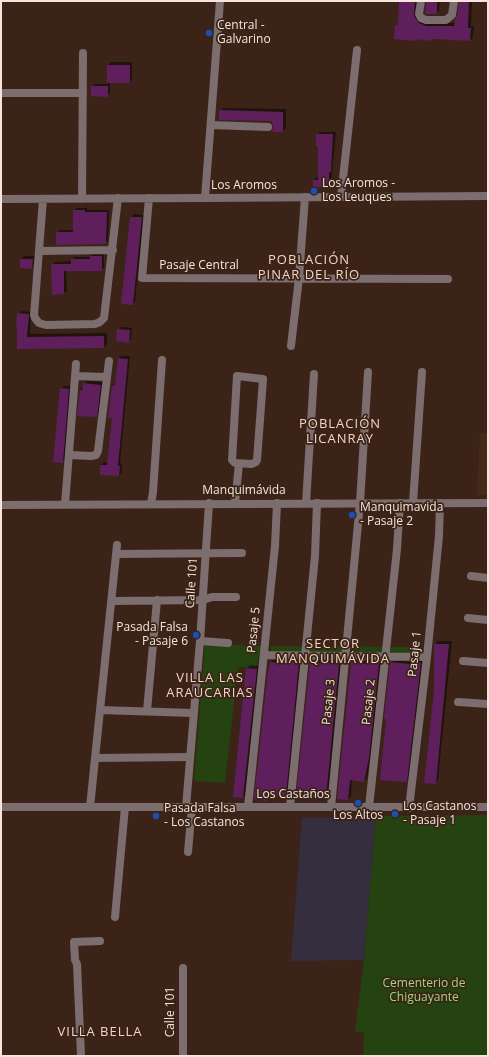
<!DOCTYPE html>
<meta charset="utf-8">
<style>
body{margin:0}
#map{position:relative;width:489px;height:1057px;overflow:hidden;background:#3b2417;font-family:"Open Sans",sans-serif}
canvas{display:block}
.frame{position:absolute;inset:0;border:2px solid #f5e5dd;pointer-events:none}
</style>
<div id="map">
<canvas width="489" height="1057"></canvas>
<div class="frame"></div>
</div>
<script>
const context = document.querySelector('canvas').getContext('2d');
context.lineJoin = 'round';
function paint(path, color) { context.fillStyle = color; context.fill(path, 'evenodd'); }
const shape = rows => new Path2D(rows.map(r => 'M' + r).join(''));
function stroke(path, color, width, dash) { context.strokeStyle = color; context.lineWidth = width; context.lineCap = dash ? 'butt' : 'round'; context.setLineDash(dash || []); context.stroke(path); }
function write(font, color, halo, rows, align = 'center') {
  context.font = font + ' "Open Sans",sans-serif'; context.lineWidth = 3.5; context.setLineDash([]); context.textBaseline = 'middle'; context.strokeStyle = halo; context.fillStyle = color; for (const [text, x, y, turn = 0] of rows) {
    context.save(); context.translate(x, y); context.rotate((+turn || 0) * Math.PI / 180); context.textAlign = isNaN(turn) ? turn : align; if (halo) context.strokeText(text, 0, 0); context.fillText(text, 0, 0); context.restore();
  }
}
paint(shape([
 [480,433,488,433,488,495,477,495]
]), '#47291a');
paint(shape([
 [376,816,364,960,291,961,302,818]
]), '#342e3f');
paint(shape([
 [205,644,261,646,256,668,238,667,225,783,194,781],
 [270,646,423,647,421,654,271,653],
 [488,815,488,1056,363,1056,364,1033,355,1031,364,960,376,816]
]), '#244310');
paint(shape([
 [401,1,418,1,416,10,429,23,455,23,458,16,460,1,473,1,472,3,471,26,474,26,473,37,470,40,395,38,396,26,399,23],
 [427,1,440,1,439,11,436,13],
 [111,62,132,62,132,80,129,82,110,82,110,93,107,96,92,87,95,84,108,84,108,65],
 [223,108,286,109,286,128,283,131,274,131,273,120,220,111],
 [320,132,336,132,331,184,328,186,314,180,317,177,319,177,319,145,317,134],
 [77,208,87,208,87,210,109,210,108,241,105,243,57,233,60,230,74,230,74,210],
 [134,214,144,215,135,302,132,304,131,217],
 [94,253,104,253,104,267,101,270,66,270,67,291,64,293,52,265,55,262,72,261,74,257,90,257],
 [24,256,35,256,34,265,32,268,21,259],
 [21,311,31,312,30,334,107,333,107,344,104,347,18,348,18,314],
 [121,327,132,328,131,339,128,342,118,330],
 [121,356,130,356,120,463,122,464,122,472,119,475,101,465,104,462,109,463,113,417,112,386,116,383,119,358],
 [87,381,103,382,99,413,96,416,80,390],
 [64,386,71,386,65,459,62,462,61,388],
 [438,641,452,641,438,780,435,783,435,644],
 [291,659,301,660,288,792,285,795,270,794,270,797,267,799,271,663,273,660,289,661],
 [355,659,371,661,373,659,381,660,371,754,367,778,364,781,352,779,351,796,348,799,352,662],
 [394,660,412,662,414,660,423,660,409,778,406,781,391,663],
 [314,661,342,661,329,794,326,797,310,795,308,797,311,664],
 [250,665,259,666,246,794,243,797,247,668]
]), '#0007');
paint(shape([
 [399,1,415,1,414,16,419,23,426,26,454,26,455,20,457,16,459,1,469,1,468,28,471,28,470,41,431,39,431,41,417,39,417,41,394,39,395,25,398,25],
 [426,1,437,1,437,14,425,14],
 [107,65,130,65,130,83,107,83],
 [91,86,108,86,108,97,91,96],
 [219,110,283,112,283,132,272,132,273,127,272,121,219,120],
 [316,134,333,134,331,172,329,172,329,187,313,187,313,180,318,180,318,146,316,146],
 [73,210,85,210,85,212,107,212,106,244,56,245,56,232,73,232],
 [130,217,142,217,133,305,121,304],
 [90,256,102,256,102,271,64,271,64,294,52,295,51,264,71,264,71,259,90,259],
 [20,259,33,259,32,269,20,268],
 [17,313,29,314,27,337,104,336,104,348,17,349,17,326,16,325],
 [117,329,130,330,129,343,116,341],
 [118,358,128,359,118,466,120,466,119,476,100,475,100,465,107,465,112,418,108,418,112,386,115,385],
 [83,383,101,385,97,417,77,416,80,390,82,390],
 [60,388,69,389,63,463,53,462],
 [434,644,449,644,436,784,424,783,434,691],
 [288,661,299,662,286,796,268,795,267,801,254,799,268,670,269,670,270,662,287,664],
 [310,662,328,664,328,663,339,664,326,798,308,796,308,798,296,797],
 [351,662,369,664,369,662,379,663,369,758,364,782,350,780,348,800,337,799],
 [390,662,410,664,410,662,421,663,407,782,380,780,386,719,384,719],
 [246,668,257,669,243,798,233,797]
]), '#5f1f5c');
stroke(shape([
 [421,1,419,14,421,18,426,20,446,20,452,15,454,1],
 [1,93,83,93],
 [211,125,268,127],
 [341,197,357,50],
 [149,198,142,278,448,279],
 [1,199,205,198],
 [43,199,34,315,35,318,39,323,46,325,95,324,100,322,104,318,118,198],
 [82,199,83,53],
 [39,251,113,250],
 [291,346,299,278,305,197],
 [75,376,107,377],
 [237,376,263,379,257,460,256,462,252,464,235,463,232,460,237,376],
 [69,455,91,456,96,455,98,451,109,361],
 [235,503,239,464],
 [306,503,314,374],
 [413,503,422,372],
 [65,504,76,364],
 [151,504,153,492,162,360],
 [116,554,242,553],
 [471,576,488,578],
 [112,601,203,600,212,597,236,597],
 [468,618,488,620],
 [200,641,228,643],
 [264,655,427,657],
 [463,661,488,663],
 [458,702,488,704],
 [100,710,193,713],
 [147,711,157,600],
 [95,758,190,757],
 [90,807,117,545],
 [186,807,488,807],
 [248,807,275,546,277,503],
 [290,807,315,556,317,503],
 [331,807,360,503,368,372],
 [369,807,397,549,400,503],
 [409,808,427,657,439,536,440,503],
 [188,852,192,807],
 [115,917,125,807],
 [81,1056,77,964,75,960,74,942,100,941],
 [183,1056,183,968]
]), '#7c6d6e', 8);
stroke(shape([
 [220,1,205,198,488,196],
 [1,505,488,503],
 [1,807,186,807,200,641,209,503]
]), '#7c6d6e', 8);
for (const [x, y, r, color] of [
 [209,33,4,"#1a4fb4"],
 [314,191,4,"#1a4fb4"],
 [352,515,4,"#1a4fb4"],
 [196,635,4,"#1a4fb4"],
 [358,803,4,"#1a4fb4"],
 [395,814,4,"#1a4fb4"],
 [156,816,4,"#1a4fb4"]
]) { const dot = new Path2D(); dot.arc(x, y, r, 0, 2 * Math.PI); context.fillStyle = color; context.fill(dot); stroke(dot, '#3b2417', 1.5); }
write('12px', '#f5e5dd', '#3b2417', [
 ["Central -",217,26],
 ["Galvarino",217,40],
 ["Los Aromos -",322,184],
 ["Los Leuques",322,198],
 ["Manquimavida",360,508],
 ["- Pasaje 2",360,522],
 ["Pasada Falsa",188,628,"right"],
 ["- Pasaje 6",188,642,"right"],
 ["Los Castanos",403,807],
 ["- Pasaje 1",403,821],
 ["Pasada Falsa",164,809],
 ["- Los Castanos",164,823],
 ["Los Altos",358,816,"center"]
], 'left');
write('12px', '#f5e5dd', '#3b2417', [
 ["Los Aromos",244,186],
 ["Pasaje Central",199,266],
 ["Manquimávida",244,491],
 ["Calle 101",192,583,-86],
 ["Pasaje 5",254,630,-84],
 ["Pasaje 1",415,654,-84],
 ["Pasaje 3",329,702,-84],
 ["Pasaje 2",369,702,-84],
 ["Los Castaños",293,795],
 ["Calle 101",171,1012,-90]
]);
write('12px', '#98db73', '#3b2417', [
 ["Cementerio de",424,984],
 ["Chiguayante",424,998]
]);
context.letterSpacing = '1px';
write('13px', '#f3d3c3', '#3b2417', [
 ["POBLACIÓN",309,260],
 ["PINAR DEL RÍO",309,275],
 ["POBLACIÓN",340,424],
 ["LICANRAY",340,439],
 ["SECTOR",333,644],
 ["MANQUIMÁVIDA",333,659],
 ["VILLA LAS",210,678],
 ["ARAUCARIAS",210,693],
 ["VILLA BELLA",100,1032]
]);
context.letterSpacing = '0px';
</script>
